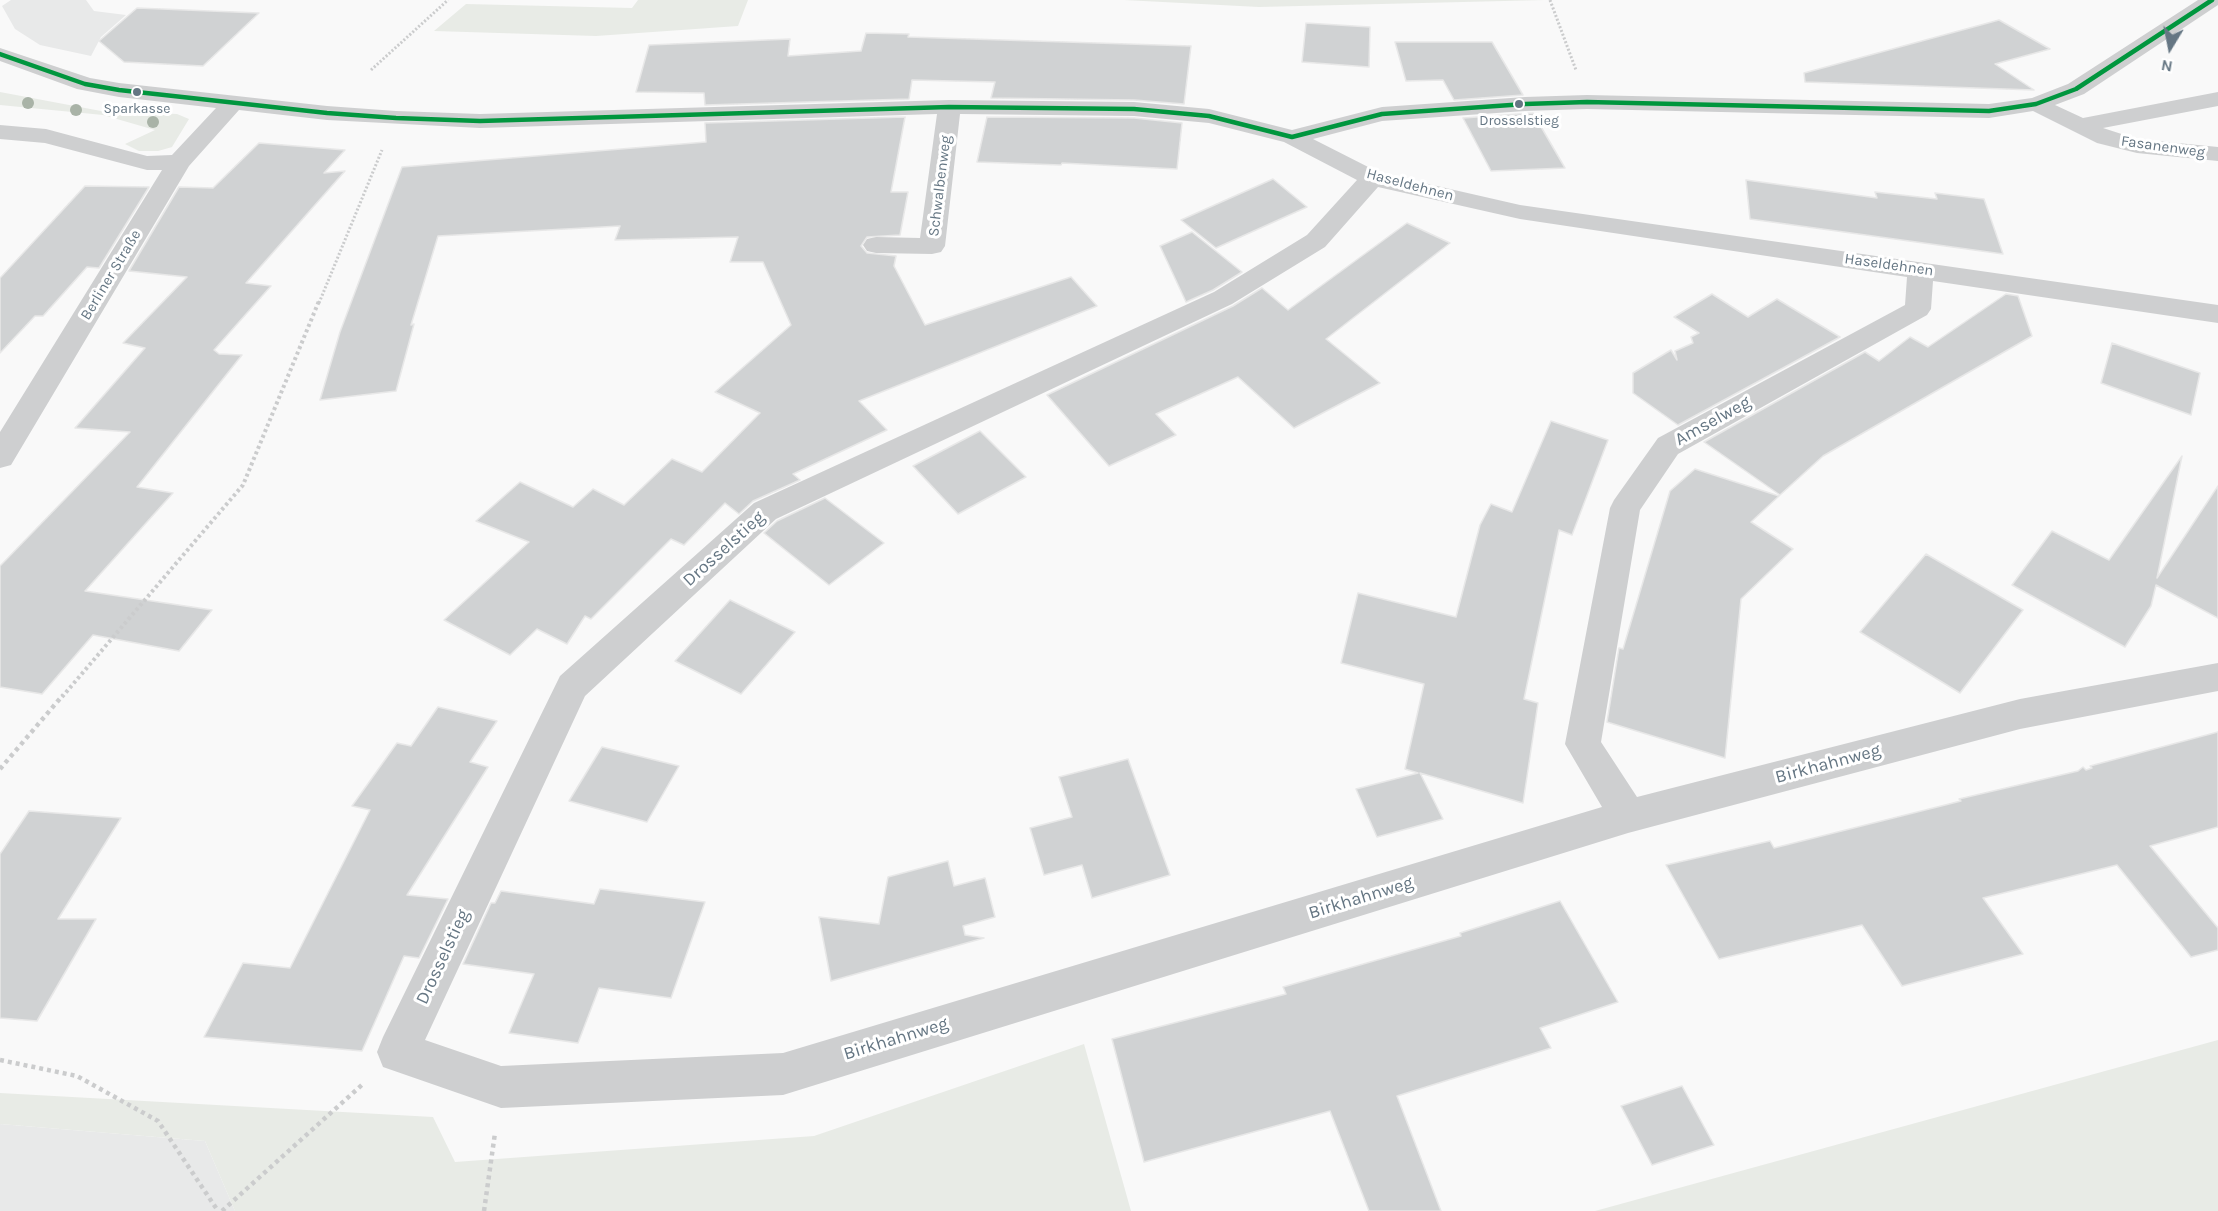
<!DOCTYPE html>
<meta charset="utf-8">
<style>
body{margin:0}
#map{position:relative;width:2218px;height:1211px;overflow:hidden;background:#f9f9f9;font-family:Karla,sans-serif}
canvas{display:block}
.north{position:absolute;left:2140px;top:18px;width:60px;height:60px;-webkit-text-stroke:4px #fff;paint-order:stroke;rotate:190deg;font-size:16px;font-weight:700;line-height:24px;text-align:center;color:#657683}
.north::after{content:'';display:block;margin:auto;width:21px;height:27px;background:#657683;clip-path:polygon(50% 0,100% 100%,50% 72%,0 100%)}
</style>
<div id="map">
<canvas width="2218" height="1211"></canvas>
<div class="north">N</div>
</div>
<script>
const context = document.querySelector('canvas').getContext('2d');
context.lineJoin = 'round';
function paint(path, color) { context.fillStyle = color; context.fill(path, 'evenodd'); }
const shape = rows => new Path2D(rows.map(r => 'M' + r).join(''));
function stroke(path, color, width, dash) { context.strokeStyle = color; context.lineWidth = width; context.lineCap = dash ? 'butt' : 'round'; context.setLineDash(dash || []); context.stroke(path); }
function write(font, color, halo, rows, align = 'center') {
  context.font = font + ' Karla,sans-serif'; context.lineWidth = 6; context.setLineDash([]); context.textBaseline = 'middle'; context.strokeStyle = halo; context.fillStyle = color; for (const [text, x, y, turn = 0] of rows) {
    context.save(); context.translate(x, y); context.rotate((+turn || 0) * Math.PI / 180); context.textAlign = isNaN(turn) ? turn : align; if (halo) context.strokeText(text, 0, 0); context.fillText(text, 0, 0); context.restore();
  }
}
paint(shape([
 [11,0,86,0,94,11,126,15,101,37,91,56,40,45,15,29,2,6],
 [0,1124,205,1141,235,1211,0,1211]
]), '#e8e9e9');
paint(shape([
 [638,0,748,0,738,26,596,36,434,31,466,4,632,8],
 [1124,0,1545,0,1259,7],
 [0,92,101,111,177,114,189,119,172,147,158,151,139,151,125,144,155,130,103,115,0,105],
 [2218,1040,2218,1211,1595,1211],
 [1084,1044,1131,1211,235,1211,205,1141,0,1124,0,1093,433,1117,455,1162,814,1136]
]), '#e8ebe6');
const building = shape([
 [137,8,259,13,203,66,124,62,99,41,137,8],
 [1999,20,2050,49,1995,64,2034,90,1805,82,1804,73,1999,20],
 [1306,23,1370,27,1369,67,1302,62,1306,23],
 [866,33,909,34,908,37,1191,46,1184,104,1134,100,991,98,995,82,912,80,909,99,705,105,704,93,636,92,649,45,790,39,788,56,861,51,866,33],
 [1395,42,1492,42,1523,95,1454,100,1443,80,1406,81,1395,42],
 [1533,113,1565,168,1491,171,1463,118,1533,113],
 [905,117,891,192,908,192,900,235,867,237,861,246,867,253,896,256,894,266,925,325,1071,277,1097,306,859,401,887,430,793,474,800,480,753,501,739,514,725,503,684,545,671,539,591,619,585,616,567,644,537,629,510,655,444,620,529,542,476,521,520,482,573,507,593,489,624,505,672,459,702,472,760,413,715,392,791,325,763,262,730,262,738,237,615,240,620,226,438,236,411,325,414,324,396,391,320,400,340,332,402,167,706,142,705,123,905,117],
 [987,117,1134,118,1182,123,1177,169,1062,163,1061,165,977,162,987,117],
 [259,143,345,150,324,173,345,171,246,283,271,286,214,350,219,354,242,355,137,487,173,493,85,591,212,610,179,651,93,635,42,694,0,687,0,566,130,432,75,428,145,348,123,343,187,277,129,271,179,187,213,188,259,143],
 [1273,179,1307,207,1216,248,1181,220,1273,179],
 [1746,180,1877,198,1875,192,1937,199,1935,193,1984,199,2003,254,1750,219,1746,180],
 [85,186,149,187,99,268,87,267,43,316,35,316,0,353,0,278,85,186],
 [1407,223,1450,243,1326,339,1380,383,1294,428,1238,377,1156,414,1176,435,1109,466,1047,395,1233,306,1262,288,1288,310,1407,223],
 [1192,232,1242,272,1213,290,1186,302,1160,246,1192,232],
 [1712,294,1748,317,1777,299,1840,337,1678,425,1633,393,1633,373,1671,350,1677,360,1675,351,1693,343,1691,337,1699,333,1674,317,1712,294],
 [2006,294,2018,296,2032,336,1823,456,1780,495,1704,442,1865,352,1879,361,1910,337,1928,347,2006,294],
 [2112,343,2200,373,2191,415,2101,383,2112,343],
 [1551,421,1608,440,1572,535,1559,530,1524,699,1538,703,1523,803,1420,773,1443,819,1377,837,1356,789,1418,773,1405,769,1424,684,1341,663,1358,593,1456,617,1480,525,1491,504,1512,512,1551,421],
 [980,431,1026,477,958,514,913,466,980,431],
 [2182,456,2157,578,2218,486,2218,618,2156,585,2151,606,2125,647,2012,585,2052,531,2109,560,2182,456],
 [1695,469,1779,496,1751,522,1793,549,1741,599,1725,758,1607,722,1619,648,1623,649,1670,491,1695,469],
 [825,498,884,543,829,585,764,533,777,521,825,498],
 [1926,554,2023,610,1960,693,1860,632,1926,554],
 [730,600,795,632,741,694,675,661,730,600],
 [438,707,497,721,470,762,488,767,407,895,448,899,419,958,404,956,362,1051,204,1037,243,963,290,968,370,810,352,806,397,743,411,746,438,707],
 [2218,732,2218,827,2150,846,2218,928,2218,950,2191,957,2117,865,1983,898,2023,954,1902,986,1862,925,1719,959,1666,865,1770,841,1774,848,1961,801,1959,799,2078,771,2083,767,2086,770,2092,768,2090,766,2218,732],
 [602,747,679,766,647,822,569,801,602,747],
 [1128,759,1170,875,1092,898,1082,865,1044,875,1030,828,1072,817,1059,777,1128,759],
 [29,811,121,818,58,919,96,919,37,1021,0,1018,0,854,29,811],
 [948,861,954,886,985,878,995,917,963,926,965,935,984,938,831,981,819,917,879,924,888,877,948,861],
 [600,889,705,902,671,998,599,988,578,1043,509,1033,534,974,463,964,491,903,495,903,501,891,594,904,600,889],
 [1560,901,1618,1002,1540,1028,1551,1048,1397,1096,1441,1211,1369,1211,1330,1111,1144,1162,1112,1039,1286,994,1283,987,1461,936,1460,933,1560,901],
 [1682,1086,1714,1145,1652,1165,1621,1106,1682,1086]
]);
paint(building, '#d0d2d3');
stroke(building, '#e8e8e8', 1.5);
stroke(shape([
 [1550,0,1576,70],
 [371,70,448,0],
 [319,303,382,150]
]), '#cbcccd', 3, [2, 2]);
stroke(shape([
 [62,697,243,485,319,301]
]), '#cbcccd', 4, [3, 3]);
stroke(shape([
 [0,769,63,695],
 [0,1060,77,1076,158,1121,218,1211],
 [222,1211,364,1083],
 [484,1211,495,1133]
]), '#cbcccd', 4.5, [4, 4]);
paint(shape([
 [2198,0,2218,0,2218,5,2084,94,2055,105,2083,118,2218,92,2218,106,2103,128,2137,139,2218,147,2218,161,2137,153,2097,143,2033,111,1989,118,1587,109,1525,111,1382,121,1313,139,1380,173,1520,205,2218,305,2218,323,1933,281,1931,309,1927,315,1678,454,1640,510,1601,742,1637,797,2020,699,2218,663,2218,691,2020,729,1628,833,783,1095,501,1108,383,1067,377,1052,383,1037,560,676,754,503,1214,292,1307,235,1357,180,1284,142,1209,123,1134,116,960,114,945,246,941,252,932,254,876,253,867,251,863,245,867,239,876,237,920,238,937,114,480,128,327,120,239,110,189,166,11,465,0,468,0,432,162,170,147,170,45,143,0,139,0,125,46,129,147,156,172,155,216,108,119,97,77,89,0,61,0,48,90,78,119,83,327,106,396,111,480,114,949,100,1134,102,1209,109,1292,130,1382,107,1525,97,1587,95,1989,104,2032,98,2068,84,2198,0],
 [1378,187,1520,219,1907,277,1905,305,1658,438,1614,500,1610,508,1565,744,1602,807,783,1053,501,1066,425,1040,585,696,776,519,1232,304,1325,247,1378,187]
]), '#cecfd0');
stroke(shape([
 [0,54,85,84,119,90,327,113,396,118,480,121,949,107,1134,109,1209,116,1292,137,1382,114,1525,104,1587,102,1989,111,2036,104,2076,89,2212,0]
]), '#00963e', 4.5);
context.fillStyle = '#a9b3a7';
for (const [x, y] of [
 [28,103],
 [76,110],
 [153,122]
]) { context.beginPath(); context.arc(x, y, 6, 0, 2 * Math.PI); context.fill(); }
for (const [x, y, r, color] of [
 [137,92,5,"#657683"],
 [1519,104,5,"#657683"]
]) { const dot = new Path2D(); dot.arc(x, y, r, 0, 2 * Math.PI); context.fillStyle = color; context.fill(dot); stroke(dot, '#fff', 2); }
write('14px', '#657683', '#fff', [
 ["Sparkasse",137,109],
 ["Drosselstieg",1519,121]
]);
write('15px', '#657683', '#fff', [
 ["Fasanenweg",2163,147,8],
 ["Haseldehnen",1410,185,15],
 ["Schwalbenweg",940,186,-83],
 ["Haseldehnen",1889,265,8],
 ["Berliner Straße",111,275,-59]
]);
write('18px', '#657683', '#fff', [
 ["Amselweg",1713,421,-29],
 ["Drosselstieg",724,549,-42],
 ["Birkhahnweg",1828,764,-15],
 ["Birkhahnweg",1361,898,-17],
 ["Drosselstieg",443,957,-65],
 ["Birkhahnweg",896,1039,-17]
]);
</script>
